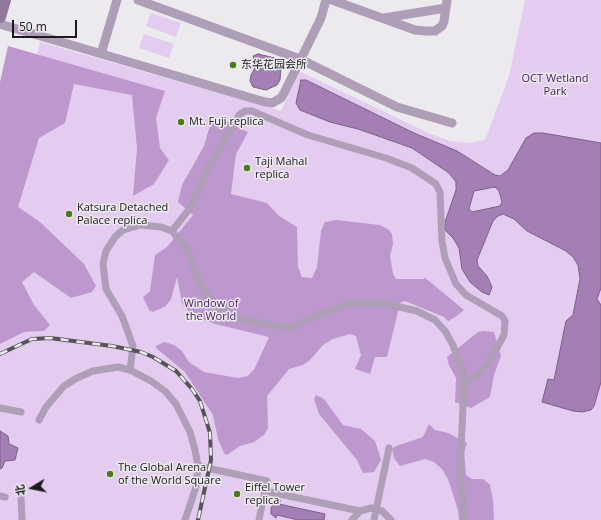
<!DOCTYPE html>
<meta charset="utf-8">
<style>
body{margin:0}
#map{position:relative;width:601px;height:520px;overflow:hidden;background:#edeaef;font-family:"Open Sans","Noto Sans SC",sans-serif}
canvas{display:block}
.north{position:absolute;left:12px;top:468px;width:40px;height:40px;-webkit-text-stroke:3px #edeaef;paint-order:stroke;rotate:260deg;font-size:11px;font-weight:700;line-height:16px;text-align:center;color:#1b1a1c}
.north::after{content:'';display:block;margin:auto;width:14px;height:18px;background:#1b1a1c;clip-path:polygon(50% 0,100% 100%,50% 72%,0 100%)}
.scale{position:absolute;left:12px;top:20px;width:65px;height:18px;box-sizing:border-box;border:2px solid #1b1a1c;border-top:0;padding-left:5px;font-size:12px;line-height:14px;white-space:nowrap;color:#1b1a1c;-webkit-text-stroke:3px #edeaef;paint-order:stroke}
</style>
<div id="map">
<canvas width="601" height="520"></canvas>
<div class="north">北</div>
<div class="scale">50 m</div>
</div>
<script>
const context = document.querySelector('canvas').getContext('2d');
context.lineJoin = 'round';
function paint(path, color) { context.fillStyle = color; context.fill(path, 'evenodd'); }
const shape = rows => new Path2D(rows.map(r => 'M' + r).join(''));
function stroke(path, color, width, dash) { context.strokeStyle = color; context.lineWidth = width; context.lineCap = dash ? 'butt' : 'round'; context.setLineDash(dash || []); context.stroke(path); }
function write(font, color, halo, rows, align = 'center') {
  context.font = font + ' "Open Sans","Noto Sans SC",sans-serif'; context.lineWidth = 3; context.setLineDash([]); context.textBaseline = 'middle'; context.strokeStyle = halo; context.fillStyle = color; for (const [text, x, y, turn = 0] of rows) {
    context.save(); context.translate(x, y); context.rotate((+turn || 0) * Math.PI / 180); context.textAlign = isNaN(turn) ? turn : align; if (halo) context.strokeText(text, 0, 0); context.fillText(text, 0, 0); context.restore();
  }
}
paint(shape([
 [525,0,601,0,601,520,0,520,0,202,40,42,281,111,299,71,431,134,450,141,468,143,485,140,509,76],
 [151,13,181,23,176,37,146,26],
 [144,34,174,44,169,58,139,48]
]), '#e3ccef');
paint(shape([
 [8,46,165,91,156,118,160,148,169,160,154,184,133,196,137,149,132,95,74,84,65,123,39,138,18,207,40,222,84,264,96,286,92,292,71,298,34,272,22,282,34,305,50,325,44,331,24,332,0,344,0,82],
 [221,119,248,132,236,154,231,194,267,203,279,216,297,227,298,267,302,277,312,278,317,267,321,231,325,222,336,220,380,225,389,230,392,234,393,244,390,256,393,274,396,279,424,279,424,277,464,310,454,318,448,321,444,317,405,301,400,303,387,357,375,357,370,374,355,369,361,355,356,336,350,334,333,339,323,345,310,360,303,365,289,369,267,396,268,428,264,435,254,442,240,446,227,455,224,453,218,439,213,415,185,372,156,348,156,346,164,342,174,345,182,351,189,362,204,372,238,378,248,376,255,368,269,337,215,324,191,315,182,303,177,277,171,299,166,306,153,312,149,310,143,297,150,291,155,255,167,247,193,215,178,202,182,185,204,146,211,122],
 [484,331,494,332,501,356,494,375,490,397,471,408,455,402,456,378,449,365,447,357,478,332],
 [316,395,324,399,343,425,361,429,375,441,381,460,374,472,363,473,357,460,319,414,314,399],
 [429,424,435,430,448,433,467,443,464,452,466,475,472,479,483,479,490,485,493,500,494,520,459,520,458,510,448,479,442,469,434,462,425,459,400,466,394,458,392,449,396,446,423,437]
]), '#bd98cf');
const water = shape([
 [258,54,275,58,281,68,280,80,277,85,266,90,253,87,250,81,251,75,256,66,253,56,258,54],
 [301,80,306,80,414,133,457,151,495,175,500,176,508,170,526,138,534,133,543,133,601,143,601,288,597,299,601,305,601,382,594,406,591,410,582,412,573,411,542,402,548,379,554,380,566,321,573,315,580,279,578,265,573,257,566,251,527,231,514,219,503,214,498,216,493,221,477,260,478,266,487,276,492,287,489,295,482,292,470,282,462,269,459,248,453,238,445,230,445,222,456,190,456,182,449,173,412,148,358,129,330,122,300,110,296,103,301,80],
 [495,187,499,191,502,202,500,206,472,212,469,209,474,191,495,187],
 [0,431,8,436,9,444,18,448,15,460,5,461,2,468,0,469,0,431],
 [280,501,279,504,325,514,324,520,298,520,277,515,276,518,271,514,271,508,274,503,280,501]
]);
paint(water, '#a37fb5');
stroke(water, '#7a6187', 1);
stroke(shape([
 [172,231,190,208,208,168,239,115,245,111,252,111,308,135,386,158,412,168,436,184,440,192,442,241,445,258,456,284,466,295,502,316,505,321,504,335,489,362,478,374,464,385],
 [130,370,133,346,122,316,106,289,103,264,106,251,115,237,123,230,141,225,161,227,172,231,187,250,200,284,216,307,230,316,247,321,287,327,296,325,324,312,354,303,386,304,417,311,435,320,445,331,453,345,462,371,464,385,460,473,464,520],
 [0,408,21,412],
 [39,420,46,407,64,386,77,378,93,371,118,367,130,370,151,381,165,391,176,404,190,432,195,450,198,466,196,487,185,520],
 [198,466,267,481,259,520],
 [265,491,360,511],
 [0,496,5,497],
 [21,496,22,520],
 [352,520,360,511,371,508,382,511,391,520],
 [374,520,389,448]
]), '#ae9eb7', 7);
stroke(shape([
 [138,0,300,59,397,107,452,123],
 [332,0,415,30,426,31,435,31,442,26,444,21,447,0],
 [384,18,446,8],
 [0,24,265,102,272,103,281,98,284,93,321,18,326,0],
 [101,54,117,0]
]), '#ae9eb7', 9);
stroke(shape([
 [0,17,5,0]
]), '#90799d', 12);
const rail = shape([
 [0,354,32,339,50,338,112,346,141,352,153,357,176,371,192,389,200,401,210,433,211,460,198,520]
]);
stroke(rail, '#565457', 4);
stroke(rail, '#edeaef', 2.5, [8]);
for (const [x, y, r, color] of [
 [233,65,4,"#477e15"],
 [181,122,4,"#477e15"],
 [247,168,4,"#477e15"],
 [69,214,4,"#477e15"],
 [110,474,4,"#477e15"],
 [237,494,4,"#477e15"]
]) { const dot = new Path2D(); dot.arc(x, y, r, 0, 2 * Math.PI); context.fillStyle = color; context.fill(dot); stroke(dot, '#edeaef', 1.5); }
write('11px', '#1b1a1c', '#edeaef', [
 ["东华花园会所",241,65],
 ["Mt. Fuji replica",189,122],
 ["Taji Mahal",255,162],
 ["replica",255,175],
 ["Katsura Detached",77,208],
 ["Palace replica",77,221],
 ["The Global Arena",118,468],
 ["of the World Square",118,481],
 ["Eiffel Tower",245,488],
 ["replica",245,501]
], 'left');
write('11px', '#48195c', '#edeaef', [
 ["OCT Wetland",555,79],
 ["Park",555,92],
 ["Window of",211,304],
 ["the World",211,317]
]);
</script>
